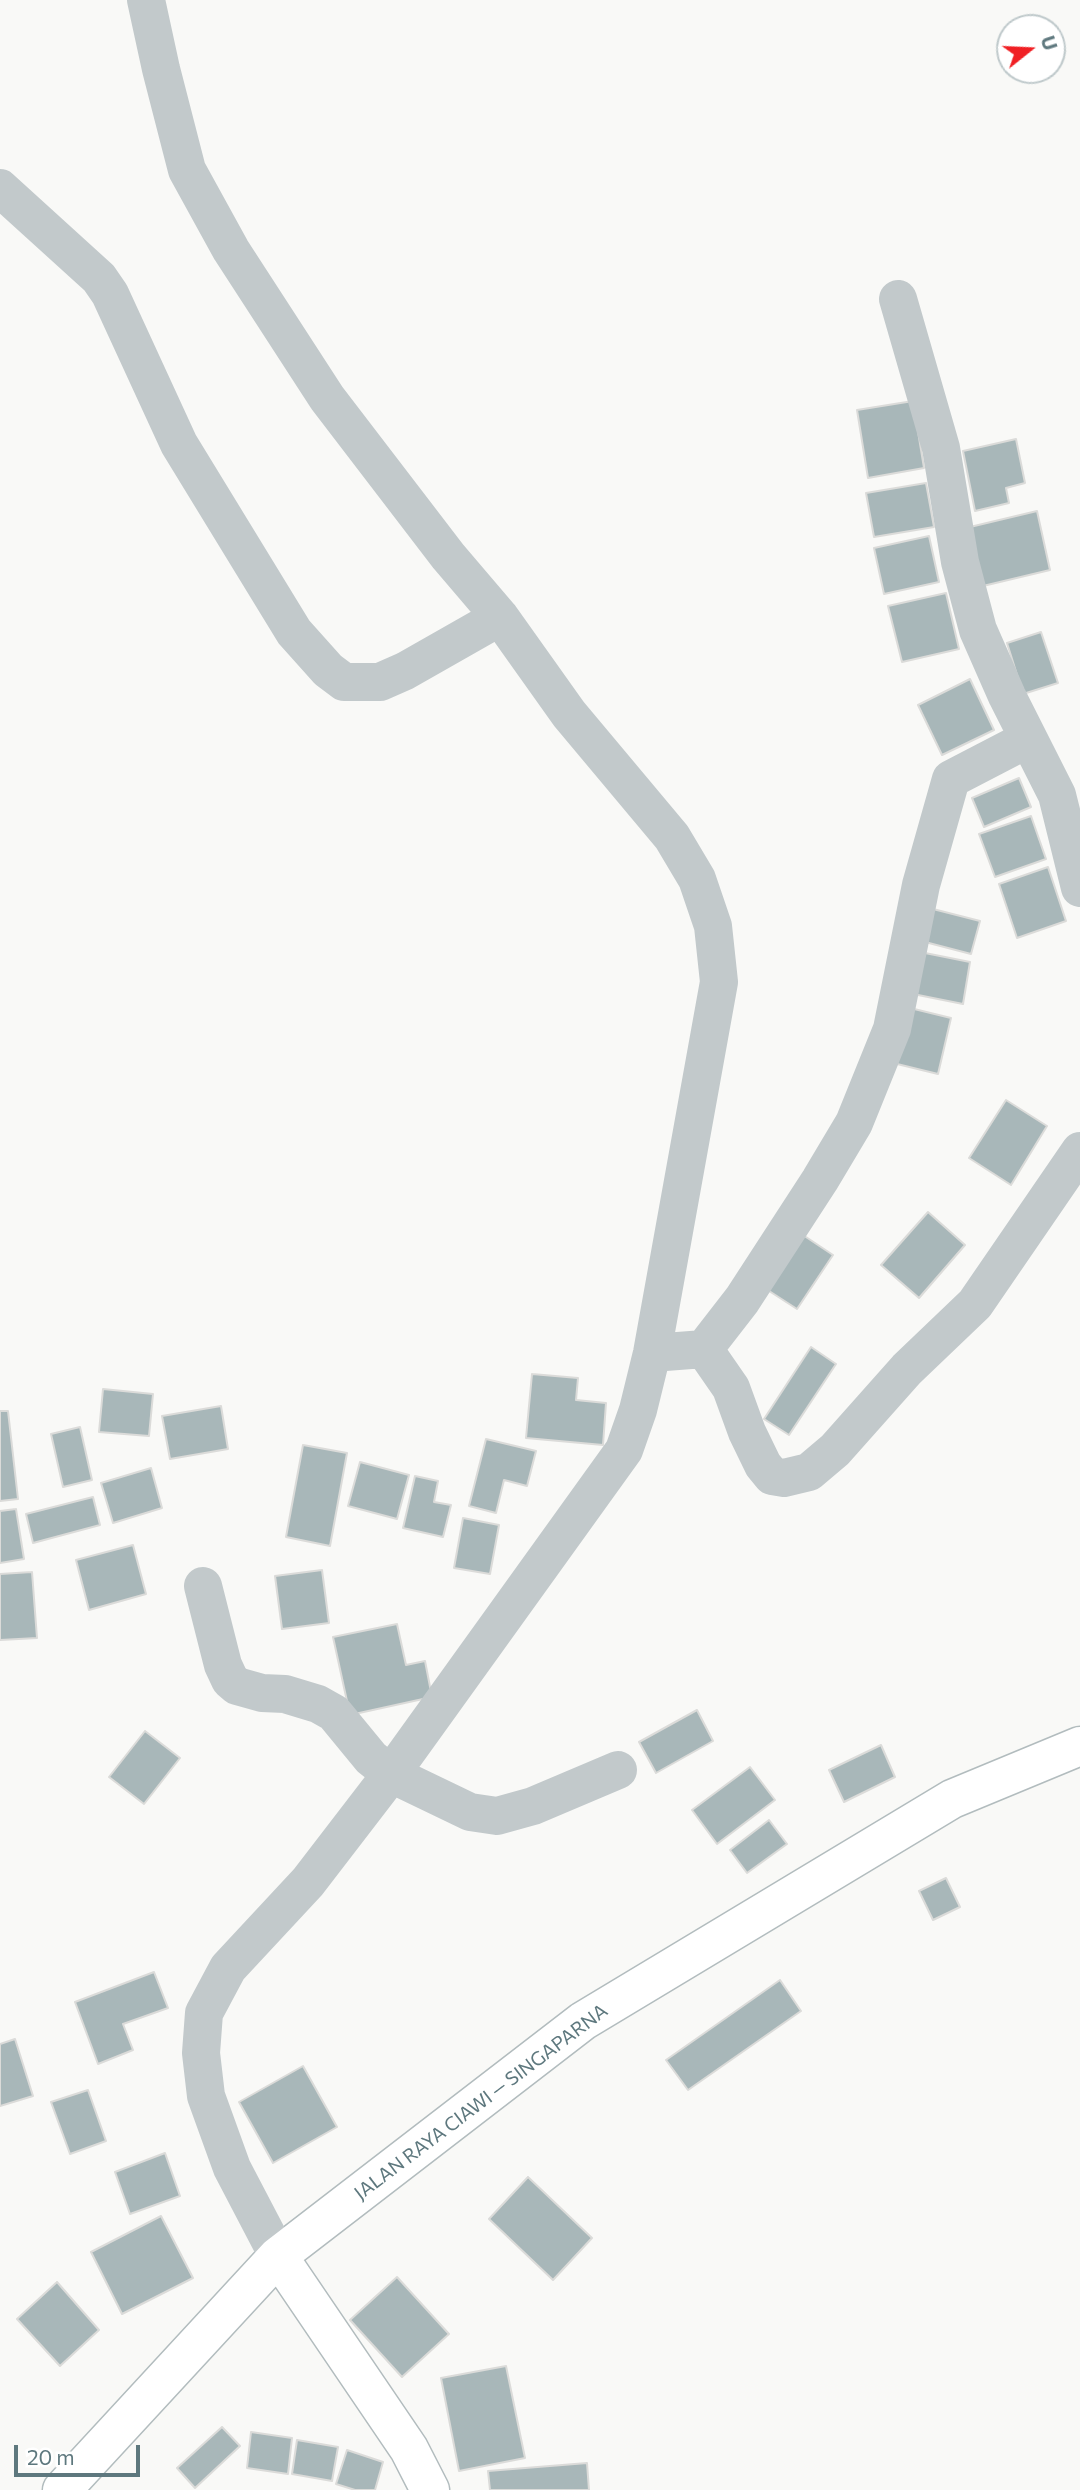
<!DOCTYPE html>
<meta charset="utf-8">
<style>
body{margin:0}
#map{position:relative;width:1080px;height:2490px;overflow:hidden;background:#f9f9f7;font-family:Commissioner,sans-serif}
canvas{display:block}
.north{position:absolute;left:996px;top:14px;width:70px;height:70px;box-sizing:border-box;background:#fff;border:2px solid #bfc9cb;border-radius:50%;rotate:72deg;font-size:19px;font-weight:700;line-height:28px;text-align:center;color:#5e787e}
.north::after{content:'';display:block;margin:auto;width:24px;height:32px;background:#f02024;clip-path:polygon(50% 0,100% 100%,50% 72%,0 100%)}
.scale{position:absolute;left:14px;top:2445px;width:126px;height:32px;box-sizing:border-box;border:4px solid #5e787e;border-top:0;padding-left:9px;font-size:21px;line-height:24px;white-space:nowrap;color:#5e787e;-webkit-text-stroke:5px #fff;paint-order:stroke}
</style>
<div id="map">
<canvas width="1080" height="2490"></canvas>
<div class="north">U</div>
<div class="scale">20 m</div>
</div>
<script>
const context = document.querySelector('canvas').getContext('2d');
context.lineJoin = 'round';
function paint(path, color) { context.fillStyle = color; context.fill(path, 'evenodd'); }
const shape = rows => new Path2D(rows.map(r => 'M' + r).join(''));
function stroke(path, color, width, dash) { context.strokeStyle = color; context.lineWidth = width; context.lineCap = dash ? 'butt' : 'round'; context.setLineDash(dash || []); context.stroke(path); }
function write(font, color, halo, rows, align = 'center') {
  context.font = font + ' Commissioner,sans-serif'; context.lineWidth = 7; context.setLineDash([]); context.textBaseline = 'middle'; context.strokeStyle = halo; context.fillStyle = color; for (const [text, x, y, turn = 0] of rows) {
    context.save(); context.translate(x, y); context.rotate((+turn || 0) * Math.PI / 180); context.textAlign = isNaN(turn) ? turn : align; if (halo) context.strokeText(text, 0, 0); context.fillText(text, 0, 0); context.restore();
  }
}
const building = shape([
 [913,401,924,468,868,478,857,410,913,401],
 [1016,439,1025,483,1006,488,1009,503,975,511,963,451,1016,439],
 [926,483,934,527,874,537,866,493,926,483],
 [1037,511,1050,570,983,586,970,527,1037,511],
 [929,536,939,582,884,594,874,548,929,536],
 [946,593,959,649,902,662,888,606,946,593],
 [1041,632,1058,683,1023,694,1007,643,1041,632],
 [970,679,994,730,942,755,918,705,970,679],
 [1019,778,1031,807,984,827,972,798,1019,778],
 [1031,816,1046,859,995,877,979,834,1031,816],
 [1048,867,1066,921,1017,938,999,884,1048,867],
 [933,909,980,921,971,954,925,942,933,909],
 [920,952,970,962,963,1004,913,994,920,952],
 [906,1007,951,1018,938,1074,893,1063,906,1007],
 [1006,1100,1047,1126,1011,1185,969,1158,1006,1100],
 [928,1212,965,1245,919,1298,881,1265,928,1212],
 [803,1235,833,1255,797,1309,766,1289,803,1235],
 [811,1347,836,1364,789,1435,764,1419,811,1347],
 [532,1374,578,1378,576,1400,606,1403,603,1445,526,1438,532,1374],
 [103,1389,153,1394,149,1436,99,1432,103,1389],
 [221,1406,228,1449,170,1459,162,1416,221,1406],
 [0,1411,8,1411,18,1499,0,1501,0,1411],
 [80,1427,92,1480,63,1487,51,1434,80,1427],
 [486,1439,536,1451,527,1486,504,1480,496,1513,469,1506,486,1439],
 [303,1445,347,1453,330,1546,286,1537,303,1445],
 [360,1462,409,1475,397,1519,348,1506,360,1462],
 [151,1468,162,1508,113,1523,101,1483,151,1468],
 [415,1476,438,1481,434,1502,451,1505,443,1537,403,1528,415,1476],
 [93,1497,100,1525,33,1543,26,1514,93,1497],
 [16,1509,24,1559,0,1563,0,1511,16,1509],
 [463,1518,499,1525,490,1574,454,1568,463,1518],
 [133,1545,146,1594,89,1610,76,1560,133,1545],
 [322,1570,329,1623,282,1629,275,1576,322,1570],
 [32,1572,37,1638,0,1640,0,1574,32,1572],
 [397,1624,406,1665,425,1661,432,1697,350,1715,333,1637,397,1624],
 [697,1710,713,1741,656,1773,639,1742,697,1710],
 [145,1731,180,1758,144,1804,109,1777,145,1731],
 [881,1745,895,1777,844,1802,829,1770,881,1745],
 [750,1767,775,1800,717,1844,692,1810,750,1767],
 [769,1820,787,1844,747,1873,730,1850,769,1820],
 [946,1878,960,1907,933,1920,919,1891,946,1878],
 [154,1972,168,2008,123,2024,133,2050,98,2064,75,2002,154,1972],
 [780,1980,801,2011,688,2090,666,2060,780,1980],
 [15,2039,33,2096,0,2106,0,2044,15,2039],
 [303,2066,337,2127,273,2163,239,2102,303,2066],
 [88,2090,106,2141,70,2154,51,2102,88,2090],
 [165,2153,180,2196,130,2214,115,2172,165,2153],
 [528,2177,592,2238,553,2280,489,2219,528,2177],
 [161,2216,193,2278,122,2314,91,2252,161,2216],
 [397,2277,449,2334,402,2377,350,2320,397,2277],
 [57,2282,99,2330,60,2366,17,2319,57,2282],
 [506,2366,525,2458,459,2471,441,2378,506,2366],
 [222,2427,240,2446,195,2488,177,2468,222,2427],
 [251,2432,292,2438,288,2474,247,2468,251,2432],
 [297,2440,338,2447,332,2481,292,2474,297,2440],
 [347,2450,383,2462,375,2490,355,2490,336,2484,347,2450],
 [587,2463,589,2490,490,2490,488,2471,587,2463]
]);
paint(building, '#a8b7b9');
stroke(building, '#dbdbd9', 2);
const secondary = shape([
 [278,2256,409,2449,430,2490],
 [62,2490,278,2256,583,2021,952,1799,1080,1746]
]);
stroke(secondary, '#b2bcbe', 41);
stroke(shape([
 [146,0,161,69,187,170,231,250,327,398,448,556,500,617,569,714,672,837,697,879,713,926,719,982,652,1353,638,1410,624,1450,391,1774,308,1882,228,1968,204,2013,201,2053,206,2096,232,2168,278,2256],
 [0,188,99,278,110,294,179,444,294,632,328,670,344,682,380,682,405,671,500,617],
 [898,299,941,448,960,562,978,630,1007,696,1057,795,1080,888],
 [704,1349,731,1388,747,1432,763,1465,772,1476,784,1478,809,1472,835,1450,907,1369,975,1304,1080,1151],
 [652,1353,704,1349,742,1300,820,1180,854,1123,892,1029,921,885,951,779,1028,739],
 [203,1586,223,1665,230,1680,237,1686,262,1693,285,1694,318,1704,334,1713,371,1758,391,1774,470,1812,497,1816,533,1806,618,1770]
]), '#c2c9cb', 38);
stroke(secondary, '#fff', 38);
write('19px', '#5e787e', '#fff', [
 ["JALAN RAYA CIAWI — SINGAPARNA",481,2102,-37]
]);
</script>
